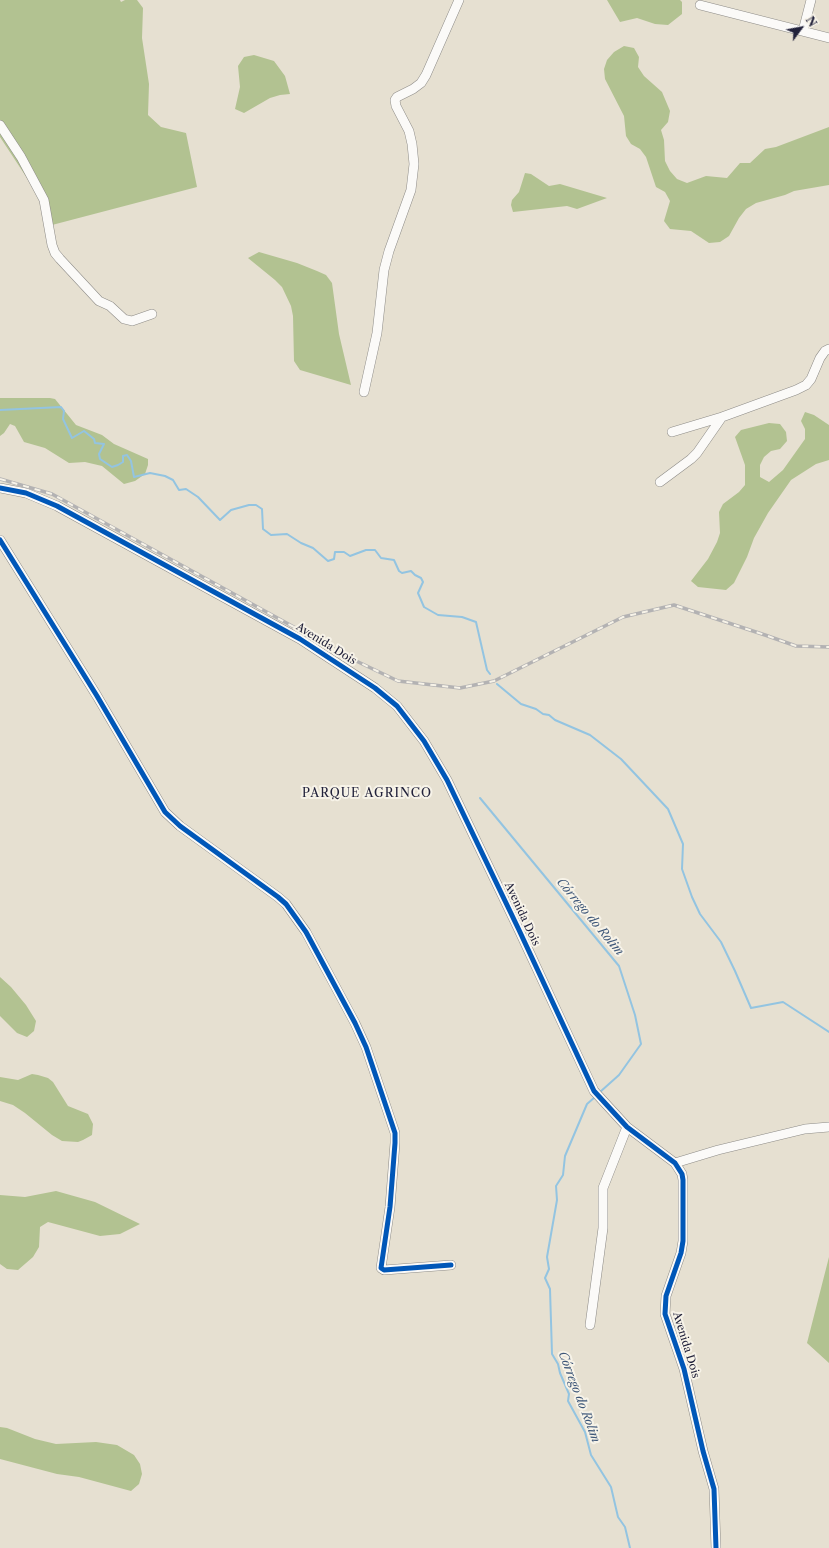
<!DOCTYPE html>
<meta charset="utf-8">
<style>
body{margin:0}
#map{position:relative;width:829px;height:1548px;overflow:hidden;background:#e6e0d1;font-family:"Libre Caslon Text",serif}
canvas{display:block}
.north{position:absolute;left:781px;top:8px;width:40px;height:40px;-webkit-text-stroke:3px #f7f3e8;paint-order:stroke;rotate:58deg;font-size:11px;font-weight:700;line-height:16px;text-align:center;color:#22223b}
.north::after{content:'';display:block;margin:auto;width:14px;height:18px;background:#22223b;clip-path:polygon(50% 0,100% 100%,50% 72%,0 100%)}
</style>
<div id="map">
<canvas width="829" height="1548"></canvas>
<div class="north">N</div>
</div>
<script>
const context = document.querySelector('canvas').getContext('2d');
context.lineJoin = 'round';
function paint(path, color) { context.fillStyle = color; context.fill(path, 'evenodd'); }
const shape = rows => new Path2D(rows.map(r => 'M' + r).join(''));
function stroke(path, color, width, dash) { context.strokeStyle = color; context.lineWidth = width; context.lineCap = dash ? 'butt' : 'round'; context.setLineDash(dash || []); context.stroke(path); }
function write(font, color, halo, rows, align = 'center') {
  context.font = font + ' "Libre Caslon Text",serif'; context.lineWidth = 4; context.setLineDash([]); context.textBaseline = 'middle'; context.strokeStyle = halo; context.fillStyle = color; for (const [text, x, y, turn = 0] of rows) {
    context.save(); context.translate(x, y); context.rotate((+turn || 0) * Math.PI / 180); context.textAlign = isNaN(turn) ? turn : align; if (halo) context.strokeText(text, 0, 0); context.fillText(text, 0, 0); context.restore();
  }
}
paint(shape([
 [0,0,120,0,121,2,125,0,137,0,143,8,142,38,149,84,148,115,161,127,186,133,197,187,52,225,46,207,0,137],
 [607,0,680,0,682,2,682,14,668,25,655,24,637,18,620,22],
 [624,46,634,48,639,57,638,67,644,76,662,92,670,111,668,122,661,130,664,140,665,161,670,171,677,179,687,183,706,176,727,178,740,163,750,163,765,149,776,147,829,127,829,185,794,191,785,195,756,203,746,209,739,218,729,236,720,242,709,243,691,231,670,229,664,221,670,201,665,192,656,187,646,157,640,149,631,144,626,136,624,116,605,79,604,69,607,60,614,52],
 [254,55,274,61,285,76,290,94,280,95,270,98,244,113,235,109,240,87,238,66,244,57],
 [525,173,531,174,549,186,560,184,607,198,577,209,567,206,513,212,511,205,512,200,519,192],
 [259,252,297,263,317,271,326,275,332,283,339,334,351,385,300,370,294,361,293,316,291,306,282,287,275,280,248,258],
 [0,398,50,398,55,399,76,425,102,435,114,444,148,459,148,465,145,474,135,481,124,484,102,466,85,462,69,463,45,448,24,442,15,426,10,424,4,433,0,436],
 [805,412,814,415,829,425,829,460,816,464,791,480,768,513,754,538,747,557,734,583,726,590,698,587,691,581,708,559,717,542,720,533,719,512,723,504,739,492,745,485,745,465,735,437,741,430,769,423,780,424,786,432,787,441,780,449,771,451,764,457,760,465,760,477,769,482,783,470,805,439,805,429,801,421],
 [0,977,11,987,26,1005,36,1021,34,1031,27,1037,17,1033,0,1016],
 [32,1074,38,1075,48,1078,53,1082,68,1106,88,1114,93,1124,92,1135,83,1140,78,1142,62,1141,52,1135,25,1113,13,1105,0,1101,0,1077,18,1080],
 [56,1191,95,1202,140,1224,120,1234,100,1236,48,1222,40,1227,39,1247,33,1257,18,1270,7,1269,0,1264,0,1195,25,1197],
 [829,1257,829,1363,807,1343],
 [0,1427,7,1428,35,1439,56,1444,96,1442,117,1445,134,1455,140,1464,142,1474,139,1484,131,1491,79,1477,57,1474,0,1459]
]), '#b2c291');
stroke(shape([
 [0,410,61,407,64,411,63,419,72,438,84,431,94,439,95,443,104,444,99,454,100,459,112,467,118,465,123,462,123,456,127,455,131,461,134,477,150,473,165,476,173,480,179,490,186,489,198,497,220,520,231,510,249,505,256,505,262,509,263,529,271,535,287,534,301,543,313,548,328,561,334,559,335,552,344,552,350,556,366,550,375,550,381,558,394,560,399,571,402,573,411,571,415,575,421,578,423,582,418,593,424,607,438,615,462,617,476,622,487,670,490,674],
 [497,684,521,704,536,709,543,714,549,715,555,720,590,735,621,759,668,809,683,844,682,869,692,897,700,914,721,942,735,971,751,1008,783,1002,829,1032],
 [480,798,619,966,635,1015,641,1044,619,1075,600,1092],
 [595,1097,587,1104,565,1156,563,1175,556,1186,557,1200,547,1257,549,1269,545,1278,550,1289,552,1354,558,1364,560,1373,569,1394,568,1401,585,1432,591,1455,611,1487,618,1517,625,1527,630,1548]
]), '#93c4e1', 2);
const minor = shape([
 [700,5,829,38],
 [803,31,811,0],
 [0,125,21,157,44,200,52,245,55,253,60,259,99,301,110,306,124,319,132,321,152,314],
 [364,392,377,333,384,270,389,251,411,190,414,164,412,144,409,131,396,106,395,100,397,97,413,89,421,83,426,75,459,0],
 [672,432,722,417,796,390,806,385,811,379,820,358,825,351,829,349],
 [660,482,691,459,697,453,722,417],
 [0,488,26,493,57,506,300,639,375,688,397,706,424,741,447,780,519,930,594,1091,627,1127,675,1163,682,1174,683,1180,683,1241,681,1253,666,1296,665,1314,684,1369,703,1451,714,1489,716,1548],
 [0,540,97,696,165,812,180,826,278,897,286,904,306,932,355,1023,366,1047,395,1133,395,1143,390,1207,381,1268,384,1270,451,1265],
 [675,1163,718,1150,805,1129,829,1127],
 [590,1325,603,1228,603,1188,627,1127]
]);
stroke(minor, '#8d8b87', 10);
stroke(minor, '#fbfaf8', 9);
const rail = shape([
 [0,479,52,494,352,659,398,681,460,688,494,681,623,617,674,605,765,635,796,646,829,647]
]);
stroke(rail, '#b3b2b3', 3.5);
stroke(rail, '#f7f3e8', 2, [6]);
stroke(shape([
 [0,488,26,493,57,506,300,639,375,688,397,706,424,741,447,780,519,930,594,1091,627,1127,675,1163,682,1174,683,1180,683,1241,681,1253,666,1296,665,1314,684,1369,703,1451,714,1489,716,1548],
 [0,540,97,696,165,812,180,826,278,897,286,904,306,932,355,1023,366,1047,395,1133,395,1143,390,1207,381,1268,384,1270,451,1265]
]), '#0057b8', 5);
write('11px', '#22223b', '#f7f3e8', [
 ["Avenida Dois",326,644,32],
 ["Avenida Dois",522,914,65],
 ["Avenida Dois",686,1345,73]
]);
context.letterSpacing = '1px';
write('12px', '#22223b', '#f7f3e8', [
 ["PARQUE AGRINCO",367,794]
]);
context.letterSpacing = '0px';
write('italic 12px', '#3d5678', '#f7f3e8', [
 ["Córrego do Rolim",590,917,50],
 ["Córrego do Rolim",579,1397,69]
]);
</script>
